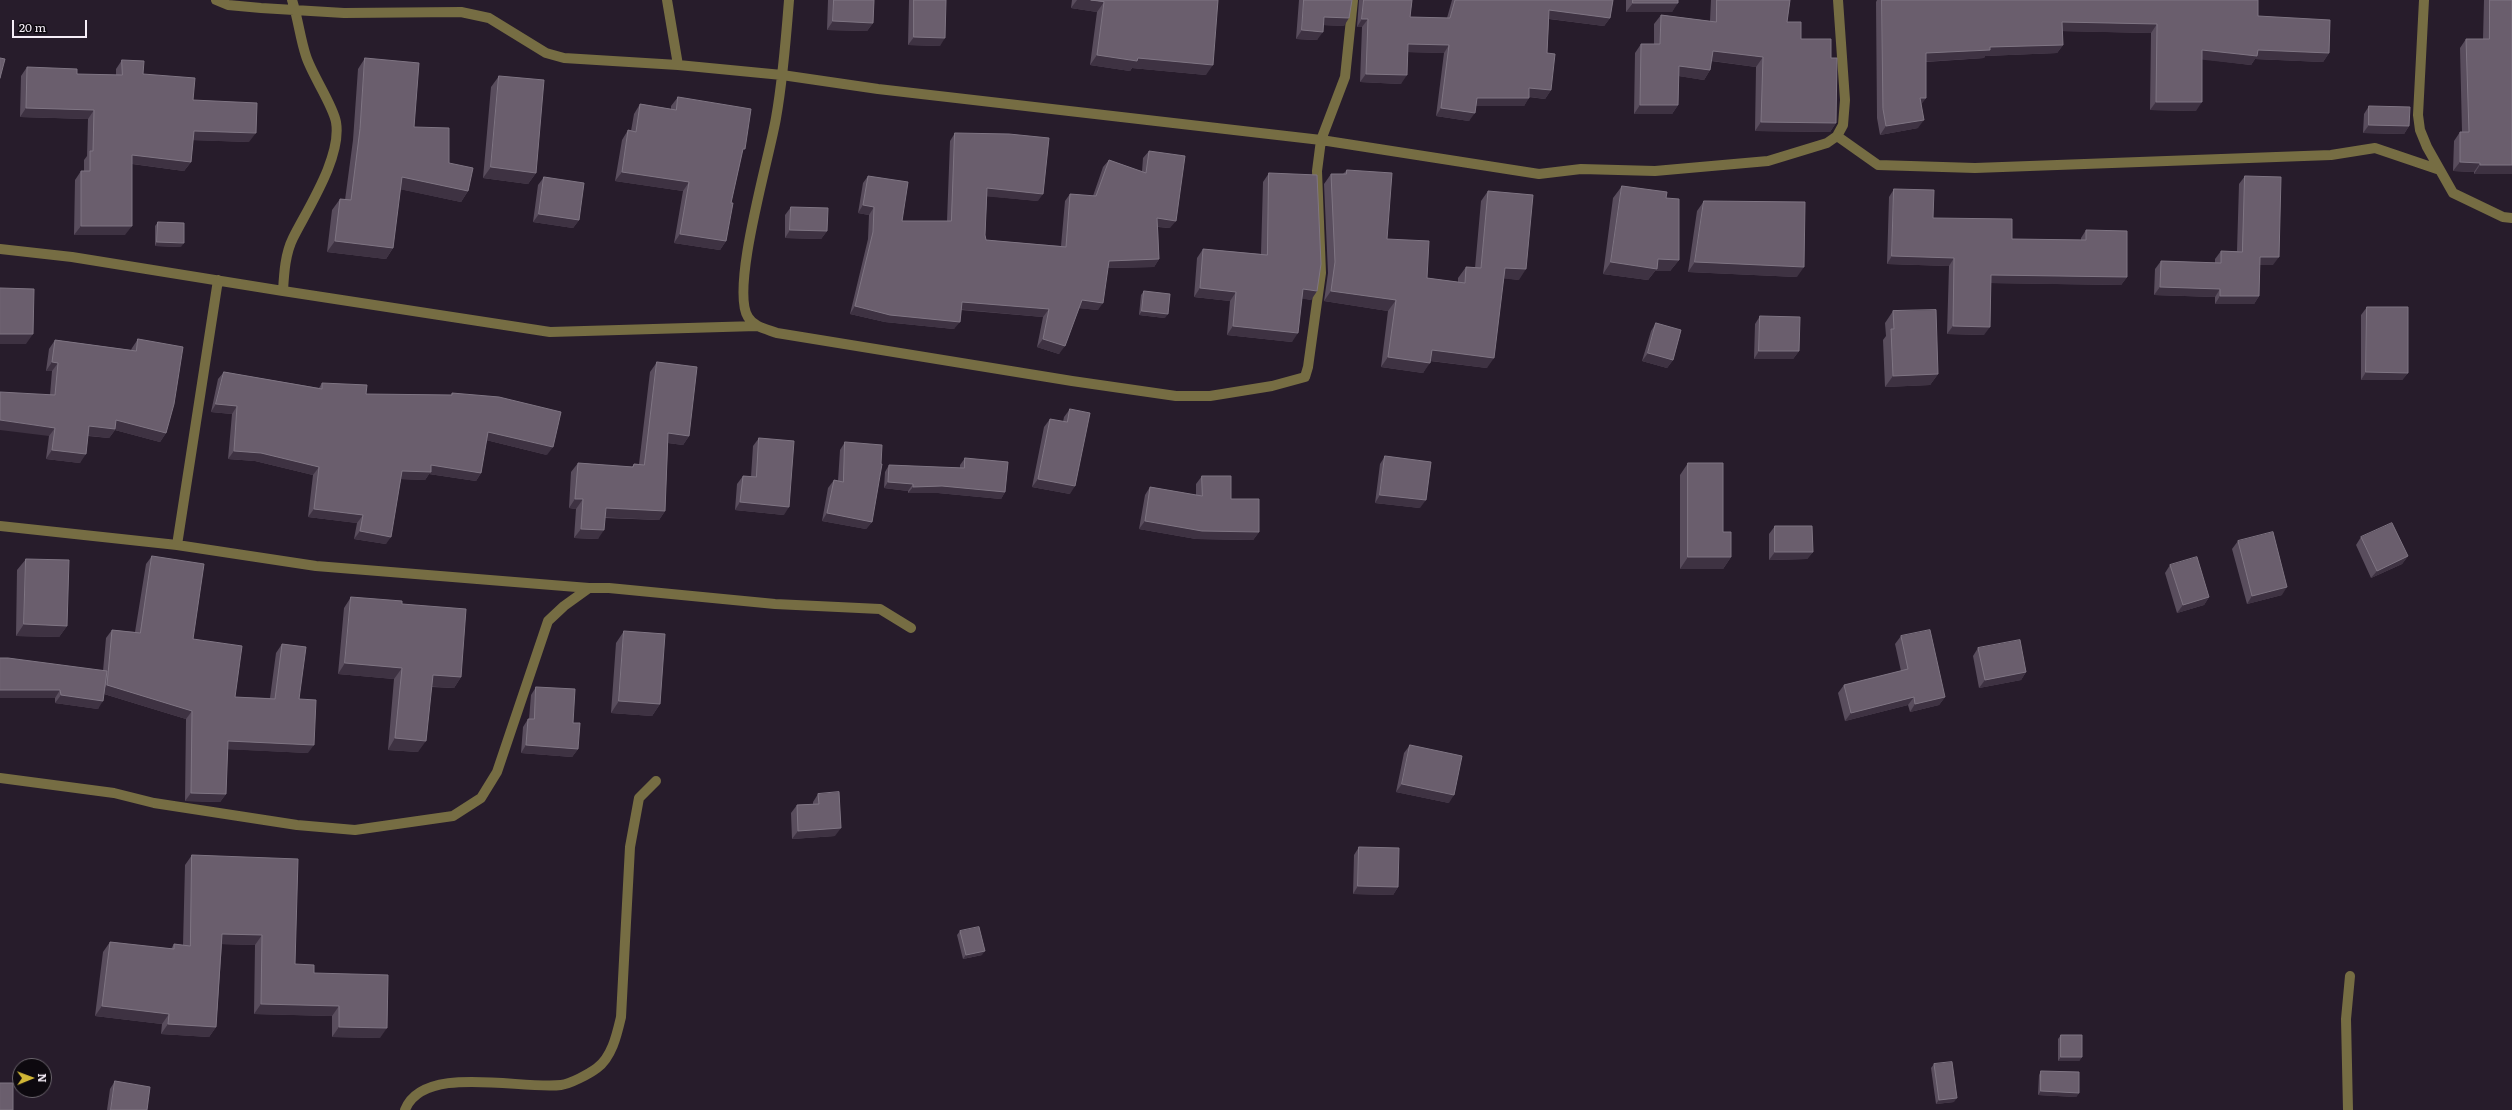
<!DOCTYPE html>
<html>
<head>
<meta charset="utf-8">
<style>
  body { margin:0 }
  #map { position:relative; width:2512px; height:1110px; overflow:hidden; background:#271c2b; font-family:Literata,serif }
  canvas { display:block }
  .north { position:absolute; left:12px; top:1058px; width:40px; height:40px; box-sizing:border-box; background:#0d090f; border:1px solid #6a646c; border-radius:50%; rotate:89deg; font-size:11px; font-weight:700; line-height:16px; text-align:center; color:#f5edf7 }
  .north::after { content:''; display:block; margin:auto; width:14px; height:18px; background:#d2b736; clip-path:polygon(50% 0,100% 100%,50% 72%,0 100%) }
  .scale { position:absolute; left:12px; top:20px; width:75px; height:18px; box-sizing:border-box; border:2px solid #f5edf7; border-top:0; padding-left:5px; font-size:12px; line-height:14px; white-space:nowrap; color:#f5edf7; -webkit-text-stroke:3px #0d090f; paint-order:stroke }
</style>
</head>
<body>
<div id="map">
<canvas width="2512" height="1110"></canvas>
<div class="north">N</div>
<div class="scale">20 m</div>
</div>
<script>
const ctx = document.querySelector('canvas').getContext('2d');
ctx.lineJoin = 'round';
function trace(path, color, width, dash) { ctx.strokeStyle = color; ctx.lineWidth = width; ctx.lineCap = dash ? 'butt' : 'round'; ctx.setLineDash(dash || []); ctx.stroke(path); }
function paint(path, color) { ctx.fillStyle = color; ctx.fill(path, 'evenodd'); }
const minor = new Path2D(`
  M216,0L228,5L261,8L344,13L461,12L489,18L546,53L564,58L678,65L782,75L878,89L1321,140L1539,174L1581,169L1655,171L1768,161L1827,143L1837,136L1843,125L1845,100L1838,0
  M667,0L678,65
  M789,0C786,39 783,79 776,118C770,155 730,289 748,317C754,327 766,329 777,333L1072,381L1176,396H1210L1272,386L1305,377L1308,367L1321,273L1317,171L1321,140L1345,77L1353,0
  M2424,0L2418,115L2420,130L2427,147L2453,193L2503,217L2512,218
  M1837,136L1878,165L1975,168L2331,155L2375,148L2440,170
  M0,249L72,257L283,291C284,274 285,254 293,238C308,208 342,157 336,122C333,105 312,75 306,56C300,38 298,18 292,0
  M283,291L550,332L757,326
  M0,526L177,545L316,566L589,588
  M177,545L218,280
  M0,778L114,793L154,803L297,825L355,830L453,816L481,798L497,772L548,621L564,606L589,588H609L775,604L880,609L911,628
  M405,1110C423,1063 521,1090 561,1085C570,1084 589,1074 597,1068C612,1057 617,1034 621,1017L630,847L639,798L656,781
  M2348,1110L2346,1019L2350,976`);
const wall = new Path2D(`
  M828,0H874L873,23L867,31L827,30Z
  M909,0H946L940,46L908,45Z
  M1072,0H1218L1206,75L1132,68L1130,71L1090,65L1097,12L1071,8Z
  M1299,0H1352L1344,26L1324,25L1317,40L1296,39Z
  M1359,0H1412L1410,17L1447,18L1452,0H1613L1610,18L1604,26L1549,19L1547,53L1551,90L1545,99L1529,97L1524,106H1476L1469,121L1436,116L1444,53L1408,52L1401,84L1360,82L1362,27H1357Z
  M1626,0H1678L1672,12H1626Z
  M1711,0H1790L1787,22L1801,39L1831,58L1836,123L1830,132L1755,131L1756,67L1711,61L1710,70L1704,80L1679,76L1678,105L1672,114H1634L1635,53L1641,44H1654V24L1661,15L1710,21Z
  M1877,0H2258V16L2329,53L2323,62L2255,59L2251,65L2202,59L2196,111L2150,110L2151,33L2062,31L2063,45L2057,53L1985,56L1984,58L1926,62V98L1921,104L1918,128L1880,135L1877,118L1876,2Z
  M2484,0H2512V174H2474V172L2453,171L2454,141L2460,132H2462L2460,48L2466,39H2483Z
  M365,58L414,127L449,163L468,191L461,202L400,189L393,248L386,259L327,252L332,210L340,199L345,200L353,140L358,69Z
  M122,60L143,74L193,100L249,142L193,140L191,162L184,171L132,164L125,235H74L75,180L81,171H84V160L87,156L88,119L20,117L21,76L27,67L77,74L116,75V69Z
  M499,76L536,173L528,184L483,178L491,87Z
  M678,97L742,153L731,203L726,241L720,250L674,243L683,191L615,181L622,140L628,130L631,131L634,114L640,104L671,109V106Z
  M2369,106L2409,126L2404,134L2363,133L2364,114Z
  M955,133L1038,201L987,196L985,235L986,240L1061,246L1065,201L1070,194L1093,196L1103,167L1109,160L1142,172L1143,158L1149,151L1170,228L1158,227L1159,259L1154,267L1108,268L1098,310L1079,308L1059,354L1037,347L1043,317L961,310L954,329L885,322L850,314L868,239L869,215L858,213L863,183L868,176L902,221H947L950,141Z
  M1347,170L1387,239L1427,278L1458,282V278L1466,267L1475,268L1481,201L1488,191L1519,280L1504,278L1487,368L1430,361L1423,373L1381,367L1388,311L1324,301L1328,273L1324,184L1331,174H1343Z
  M1269,173L1317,291L1311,300L1302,298L1292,342L1227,335L1230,301L1194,297L1197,258L1203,249L1261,254L1263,182Z
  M2245,176L2273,265H2259V296L2254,304H2215V297L2154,295L2155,269L2161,261L2215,263V259L2221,251H2237L2239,184Z
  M544,177L579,220L573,228L533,222L538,185Z
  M1622,186L1666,198L1679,260L1670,271H1655L1648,280L1603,274L1613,198Z
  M1894,189L1933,218L2012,239L2081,240V238L2086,230L2127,277L2121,285L1991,283L1984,335L1947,334L1949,266L1887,264L1889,197Z
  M1704,201L1797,277L1688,272L1697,211Z
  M791,207L827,231L821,239L785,238V215Z
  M158,222L181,247L155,246V226Z
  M1144,291L1165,318L1139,315L1141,295Z
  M2367,307L2408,373L2402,380H2361V315Z
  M1893,311L1938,374L1930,385L1885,387L1883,340L1886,336L1885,323Z
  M1760,316L1799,351L1793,359H1754L1755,324Z
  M1656,323L1673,360L1667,368L1642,361L1651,331Z
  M138,339L166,433L160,442L115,430L109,438L88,436L80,463L46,459L49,436L50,395L52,371H46L49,349L55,340L131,350L132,348Z
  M657,362L689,436L683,445L668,443L665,511L659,520L605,518L598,539L574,538L576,509L569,508L571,472L578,463L632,467L634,464H639L650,372Z
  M224,372L319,388L322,383L366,394L451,395L452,393L547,455L486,440L481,473L476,481L429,474L425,480L401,479L386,544L354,539L357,523L308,517L313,475L255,461L228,459L232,414L211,412L218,379Z
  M1070,409V494L1032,487L1044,427L1050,419L1063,422L1064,417Z
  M759,438L784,515L735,510L737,484L743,476L751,477L753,446Z
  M845,442L872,522L866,529L822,521L828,488L834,480L838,481L840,450Z
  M1385,456L1420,508L1375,503L1380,464Z
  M965,458L1005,492L1001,499L938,493H908V491L884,488L885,472L889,465L960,468V465Z
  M1688,463L1723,532L1731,557L1723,569H1680V475Z
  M1202,476L1231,499L1259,532L1253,540L1196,539L1139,529L1145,495L1150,487L1196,495V484Z
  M1775,526L1813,552L1807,559L1769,560V534Z
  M2361,537L2408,556L2402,564L2371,578L2356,545Z
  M2238,541L2282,595L2247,604L2232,549Z
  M152,556L193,639L235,697L270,698L276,653L282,644L299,699L308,753L227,749L226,794L220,802L185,801L186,719L104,694L98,709L55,703V698H0L103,671L106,638L112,630L135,632L146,564Z
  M26,559L67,626L59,637L16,636L17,570Z
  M2170,565L2209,597L2204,605L2177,613L2165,573Z
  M351,597L461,677L454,688L432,687L418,752L388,750L394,679L338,674L344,608Z
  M624,631L660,704L652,716L611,713L616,643Z
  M1901,636L1945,697L1939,705L1910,712L1908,705L1845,721L1838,693L1844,685L1901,671L1895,644Z
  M1978,648L2026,672L2021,680L1979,688L1973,656Z
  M536,687L573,723L578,749L572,757L521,753L523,727L528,719H529L531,695Z
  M1410,745L1449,803L1396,792L1404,753Z
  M818,794L835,836L792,839L791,813L797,805L813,804V802Z
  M1359,847L1398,887L1393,895L1353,894L1354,855Z
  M192,855L295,964L314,973L380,1038L332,1037V1016L254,1014L255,945L222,944L216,1027L209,1037L161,1034L162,1024L95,1016L103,952L110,942L171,949L174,944L183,945L185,865Z
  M960,931L982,955L963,959L957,935Z
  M2061,1035L2082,1057L2079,1061H2058V1039Z
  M1934,1064L1954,1102L1936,1104L1931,1068Z
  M2041,1071L2079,1093L2076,1097L2038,1095L2039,1075Z
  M115,1081L147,1110H107L110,1089Z`);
const shadedWall = new Path2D(`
  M1077,0H1091L1104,2L1097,12L1071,8Z
  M1633,3H1678L1672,12H1626Z
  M1549,10L1610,18L1604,26L1543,18Z
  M1324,17L1349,18L1344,26L1318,25Z
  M1362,19H1368L1362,27H1357Z
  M833,21L873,23L867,31L827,30Z
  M2062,22L2157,24L2151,33L2056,31Z
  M1302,30L1323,32L1317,40L1296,39Z
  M914,37L945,38L940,46L908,45Z
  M1408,44L1449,45L1444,53L1402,52Z
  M2063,45L2057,53L1985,56L1984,58L1920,62L1926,53L1990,47Z
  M2202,50H2258L2329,53L2323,62L2255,59L2251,65L2196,59Z
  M1713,51L1763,57L1756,67L1706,60Z
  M1097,55L1138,58L1213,65L1206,75L1132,68L1130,71L1090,65Z
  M1679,66L1710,70L1704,80L1672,75Z
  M1366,74L1407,75L1401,84L1360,82Z
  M1529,88L1551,90L1545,99L1524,96Z
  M1477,98H1529L1524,106H1471Z
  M1920,98H1926L1920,106Z
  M2156,102H2202L2196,111L2150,110Z
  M1640,105H1678L1672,114H1634Z
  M26,108L94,110L88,119L20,117Z
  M1441,108L1475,113L1469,121L1436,116Z
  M1924,120L1918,128L1880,135L1886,126Z
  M1761,122L1836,123L1830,132L1755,131Z
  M2369,125L2409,126L2404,134L2363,133Z
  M194,131L256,133L249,142L188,140Z
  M132,155L191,162L184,171L126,163Z
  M2460,162L2480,163L2474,172L2453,171Z
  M2480,165H2512V174H2474Z
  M491,167L536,173L528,184L483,178Z
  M622,172L689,182L683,191L615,181Z
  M402,177L468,191L461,202L394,188Z
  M987,188L1043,194L1038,201L982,196Z
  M863,205L874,207L869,215L858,213Z
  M539,214L579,220L573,228L533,222Z
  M1157,218L1176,221L1170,228L1152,226Z
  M81,226H132L125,235H74Z
  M790,230L827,231L821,239L785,238Z
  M680,234L726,241L720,250L674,243Z
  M335,241L393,248L386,259L327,252Z
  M157,242L184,243L181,247L155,246Z
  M1892,256L1954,258L1949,266L1887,264Z
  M2260,257H2279L2273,265H2254Z
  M1159,259L1154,267L1104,268L1109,261Z
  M1658,259L1679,260L1670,271H1655L1648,280L1603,274L1611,262Z
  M1695,262L1804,267L1797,277L1688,272Z
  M1505,268L1526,269L1519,280L1498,278Z
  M1991,275L2127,277L2121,285L1985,283Z
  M2160,287L2220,289L2215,297L2154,295Z
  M1200,288L1236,292L1230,301L1194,297Z
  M1303,289L1317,291L1311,300L1297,298Z
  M1331,291L1396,300L1388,311L1324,301Z
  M2220,296H2259L2254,304H2215Z
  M1082,300L1103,303L1098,310L1077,308Z
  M962,302L1049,309L1043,317L956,309Z
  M855,306L960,322L954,329L885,322L850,314Z
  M1142,311L1168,314L1165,318L1139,315Z
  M1233,326L1298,333L1292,342L1227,335Z
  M1953,326L1990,327L1984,335L1947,334Z
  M0,334H33L26,344H0Z
  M1043,339L1065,346L1059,354L1037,347Z
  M1432,350L1494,358L1487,368L1424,360Z
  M1759,351H1799L1793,359H1754Z
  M1648,353L1673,360L1667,368L1642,361Z
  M1388,357L1430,363L1423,373L1381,367Z
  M52,362L58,363L52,371H46Z
  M2366,372L2408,373L2402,380H2361Z
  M1938,374L1930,385L1885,387L1893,376Z
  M216,404L237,406L232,414L211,412Z
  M0,420L55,428L49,436L0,430Z
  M116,420L166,433L160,442L115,430L109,438L83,435L89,426Z
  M488,432L553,447L547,455L482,439Z
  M668,433L689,436L683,445L661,442Z
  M52,450L86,454L80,463L46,459Z
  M234,451L261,453L319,467L313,475L255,461L228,459Z
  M431,465L481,473L476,481L429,474L425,480L396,479L402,471Z
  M1038,479L1075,486L1070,494L1032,487Z
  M888,482L913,484L908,491L884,488Z
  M942,486L1005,492L1001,499L938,493H908L913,487Z
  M1380,495L1426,500L1420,508L1375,503Z
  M575,499H583L576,509L569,508Z
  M740,502L789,507L784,515L735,510Z
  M606,508L665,511L659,520L599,517Z
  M314,509L363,515L357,523L308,517Z
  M827,513L872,522L866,529L822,521Z
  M1145,521L1259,532L1253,540L1196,539L1139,529Z
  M581,529L604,530L598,539L574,538Z
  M360,531L391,537L386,544L354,539Z
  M1775,552H1813L1807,559L1769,560Z
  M2408,556L2402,564L2371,578L2377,571Z
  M1688,557H1731L1723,569H1680Z
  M2287,587L2282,595L2247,604L2252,596Z
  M2209,597L2204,605L2177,613L2183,605Z
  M24,624L67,626L59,637L16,636Z
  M345,663L402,668L394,679L338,674Z
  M2026,672L2021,680L1979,688L1985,680Z
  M433,675L461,677L454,688L425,686Z
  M107,685L192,711L186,719L101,693Z
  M0,690H60L55,698H0Z
  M61,695L103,701L98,709L55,703Z
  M1914,697L1908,705L1845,721L1851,713Z
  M1945,697L1939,705L1910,712L1915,704Z
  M619,701L660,704L652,716L611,713Z
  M395,738L426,741L418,752L388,750Z
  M228,741L314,745L308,753L222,749Z
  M526,745L578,749L572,757L521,753Z
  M1402,784L1454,795L1449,803L1396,792Z
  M191,793L226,794L220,802L185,801Z
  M841,828L835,836L792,839L798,831Z
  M1358,886L1398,887L1393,895L1353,894Z
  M222,934L262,935L255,945L215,944Z
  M985,951L982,955L963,959L966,955Z
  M261,1004L339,1006L332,1016L254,1014Z
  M102,1006L169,1014L162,1024L95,1016Z
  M168,1024L216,1027L209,1037L161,1034Z
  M339,1027L387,1028L380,1038L332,1037Z
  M2061,1057H2082L2079,1061H2058Z
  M2041,1091L2079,1093L2076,1097L2038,1095Z
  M1957,1098L1954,1102L1936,1104L1939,1100Z`);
const building = new Path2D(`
  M834,0H874L873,23L833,21Z
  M914,0H946L945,38L914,37Z
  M1091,0H1218L1213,65L1138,58L1137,61L1097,55L1104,2Z
  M1304,0H1352L1349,18L1324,17L1323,32L1302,30Z
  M1364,0H1412L1410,17L1450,18L1455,0H1613L1610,18L1549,10L1547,53L1555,54L1551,90L1529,88V98H1477L1475,113L1441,108L1449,45L1408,44L1407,75L1366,74L1368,19H1362Z
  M1633,0H1678V3H1633Z
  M1717,0H1790L1787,22H1801V39H1831V58H1837L1836,123L1761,122L1763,57L1713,51L1710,70L1679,66L1678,105H1640L1641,44H1660L1661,15L1716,22Z
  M1882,0H2258V16L2330,20L2329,53L2258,50L2257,56L2202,50V102H2156L2157,24L2062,22L2063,45L1990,47V50L1926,53V98H1920L1924,120L1886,126L1883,109Z
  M2490,0H2512V165H2480V163L2460,162V132H2469L2466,39H2489Z
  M0,58L5,59L0,78Z
  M365,58L419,63L414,127L449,128V163L473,168L468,191L402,177L393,248L335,241L340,199L351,200L360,129Z
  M122,60L144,61L143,74L195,78L193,100L257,103L256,133L194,131L191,162L132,155V226H81V171H90V151H93L94,110L26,108L27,67L77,69V74L122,75Z
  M499,76L544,80L536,173L491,167Z
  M678,97L751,109L745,149H743L731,203H733L726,241L680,234L689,182L622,172L628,130L636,132L640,104L676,110Z
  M2369,106L2410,107L2409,126L2369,125Z
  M955,133L1009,134L1049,138L1043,194L987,188L985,235L986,240L1066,247L1070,194L1096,196L1109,160L1146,173L1149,151L1185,156L1176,221L1157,218L1159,259L1109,261L1103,303L1082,300L1065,346L1043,339L1049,309L962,302L960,322L890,315L855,306L873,232L874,207L863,205L868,176L908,182L902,221H951Z
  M1347,170L1392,173L1387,239L1429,241L1427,278L1465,283L1466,267L1481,268L1488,191L1533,195L1526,269L1505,268L1494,358L1432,350L1430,363L1388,357L1396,300L1331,291L1335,262L1331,174H1346Z
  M1269,173L1317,175L1321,264L1317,291L1303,289L1298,333L1233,326L1236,292L1200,288L1203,249L1267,255Z
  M2245,176L2281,177L2279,257H2260L2259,296H2220V289L2160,287L2161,261L2221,263V251L2242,252Z
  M544,177L584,183L579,220L539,214Z
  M1622,186L1667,192L1666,198L1679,199V260L1658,259L1657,269L1611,262Z
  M1894,189L1934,190L1933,218L2012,219V239L2086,240V230L2127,231V277L1991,275L1990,327L1953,326L1954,258L1892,256Z
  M1704,201L1805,202L1804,267L1695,262Z
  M791,207L828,208L827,231L790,230Z
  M158,222L184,223V243L157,242Z
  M0,288L34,289L33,334H0Z
  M1144,291L1170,294L1168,314L1142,311Z
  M2367,307H2408V373L2366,372Z
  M1936,310L1938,374L1893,376L1891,329H1894L1893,311Z
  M1760,316L1800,317L1799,351H1759Z
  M1656,323L1681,330L1673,360L1648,353Z
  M138,339L183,347L174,404L166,433L116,420L115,429L89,426L86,454L52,450L55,428L0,420V392L55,395L58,363L52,362L55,340L136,351Z
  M657,362L697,367L689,436L668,433L665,511L606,508L604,530L581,529L583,499H575L578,463L633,467L634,464L644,465Z
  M224,372L322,389V383L367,385L366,394L452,395V393L499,397L561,412L553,447L488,432L481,473L431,465V472L402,471L391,537L360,531L363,515L314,509L319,467L261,453L234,451L237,406L216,404Z
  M1070,409L1090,413L1075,486L1038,479L1050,419L1067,422Z
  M759,438L794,441L789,507L740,502L743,476L756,477Z
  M845,442L882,445L881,464H882L872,522L827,513L834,480L843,482Z
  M1385,456L1431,462L1426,500L1380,495Z
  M965,458L1008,462L1005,492L942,486L913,487V484L888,482L889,465L964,468Z
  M1688,463H1723V532H1731V557H1688Z
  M1202,476H1231V499H1259V532L1202,531L1145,521L1150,487L1202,496Z
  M2392,523L2408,556L2377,571L2361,537Z
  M1775,526H1812L1813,552H1775Z
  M2273,532L2287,587L2252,596L2238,541Z
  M152,556L204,564L193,639L242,646L235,697L275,699L282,644L306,647L299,699L316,700L314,745L228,741L226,794L191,793L192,711L107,685L112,630L140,633Z
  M2197,557L2209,597L2183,605L2170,565Z
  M26,559L69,560L67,626L24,624Z
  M351,597L402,601V604L466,609L461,677L433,675L426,741L395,738L402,668L345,663Z
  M1930,630L1945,697L1915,704L1914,697L1851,713L1844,685L1908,669L1901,636Z
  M624,631L665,634L660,704L619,701Z
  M2020,640L2026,672L1985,680L1978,648Z
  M0,658H8L107,671L103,701L61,695L60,690H0Z
  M536,687L575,689L573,723H580L578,749L526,745L528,719H534Z
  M1410,745L1462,756L1454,795L1402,784Z
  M839,792L841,828L798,831L797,805L819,804L818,794Z
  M1359,847L1399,848L1398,887L1358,886Z
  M192,855L298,859L295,964L314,965V973L388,975L387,1028L339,1027V1006L261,1004L262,935L222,934L216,1027L168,1024L169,1014L102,1006L110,942L174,949V944L190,946Z
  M979,927L985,951L966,955L960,931Z
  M2061,1035H2082V1057H2061Z
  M1952,1062L1957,1098L1939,1100L1934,1064Z
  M2041,1071L2079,1072V1093L2041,1091Z
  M115,1081L150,1087L147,1110H111Z
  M0,1083H13V1110H0Z`);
trace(minor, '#766d43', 10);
paint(wall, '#594d5d');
paint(shadedWall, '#3e3242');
paint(building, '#6a5e6d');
trace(building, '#7f7583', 1);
</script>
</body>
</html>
